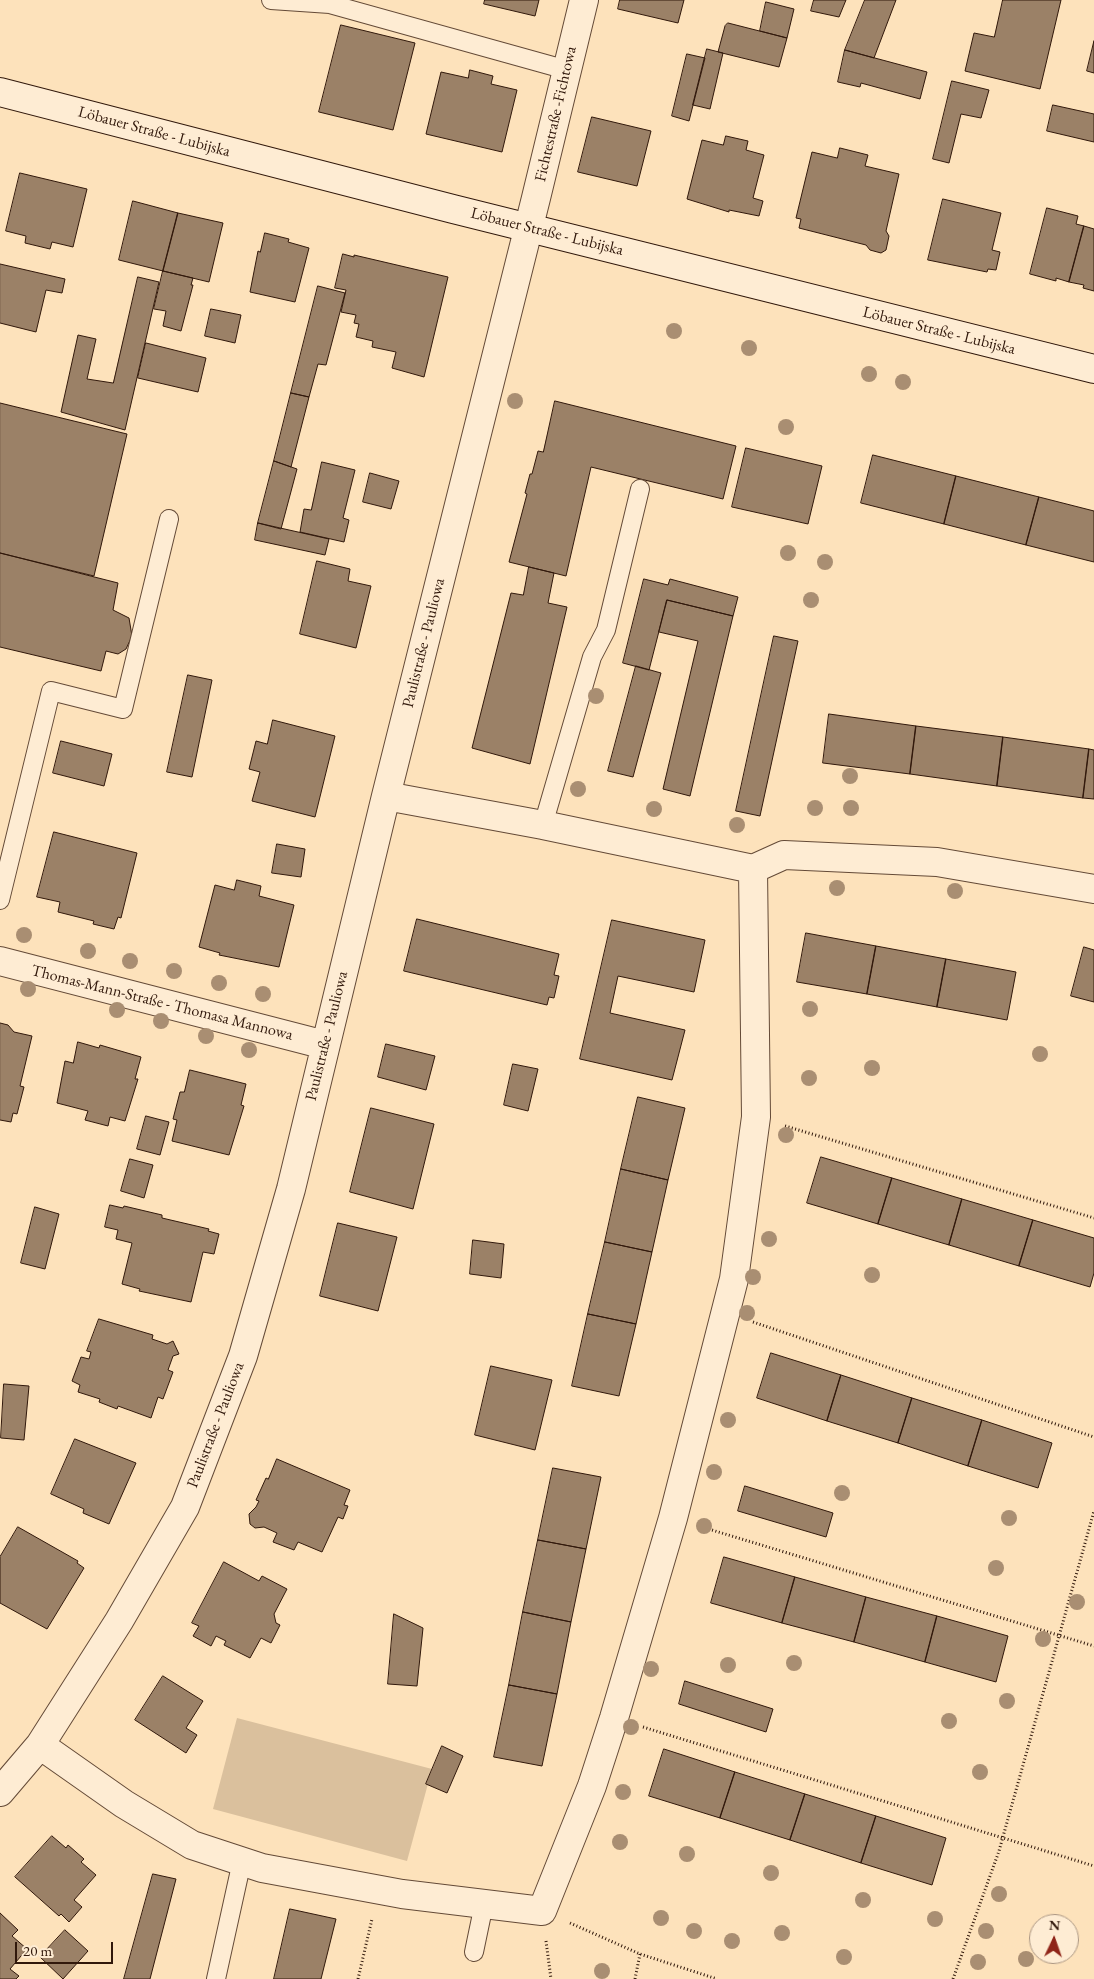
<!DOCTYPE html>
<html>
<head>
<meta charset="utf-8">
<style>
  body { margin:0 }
  #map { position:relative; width:1094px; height:1979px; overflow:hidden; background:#fde2bb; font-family:"EB Garamond",serif }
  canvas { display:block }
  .north { position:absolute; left:1029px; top:1914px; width:50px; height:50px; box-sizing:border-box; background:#feecd3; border:1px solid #ac9783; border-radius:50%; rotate:3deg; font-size:14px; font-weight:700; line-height:20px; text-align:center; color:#31180b }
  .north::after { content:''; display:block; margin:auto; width:18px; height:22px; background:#8f2418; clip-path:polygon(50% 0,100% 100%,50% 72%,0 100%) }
  .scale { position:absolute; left:15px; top:1942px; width:98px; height:22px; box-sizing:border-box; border:2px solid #31180b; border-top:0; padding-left:6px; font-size:15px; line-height:18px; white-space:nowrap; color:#31180b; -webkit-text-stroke:4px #feecd3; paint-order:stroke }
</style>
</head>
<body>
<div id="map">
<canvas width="1094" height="1979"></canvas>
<div class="north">N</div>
<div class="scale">20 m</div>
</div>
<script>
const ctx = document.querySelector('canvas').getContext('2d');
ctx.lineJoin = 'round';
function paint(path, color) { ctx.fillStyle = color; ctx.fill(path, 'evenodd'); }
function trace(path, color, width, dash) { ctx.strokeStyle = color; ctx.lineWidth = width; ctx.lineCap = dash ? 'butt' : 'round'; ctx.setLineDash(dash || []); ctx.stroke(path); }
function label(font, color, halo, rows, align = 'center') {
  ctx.font = font + ' "EB Garamond",serif'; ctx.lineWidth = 4; ctx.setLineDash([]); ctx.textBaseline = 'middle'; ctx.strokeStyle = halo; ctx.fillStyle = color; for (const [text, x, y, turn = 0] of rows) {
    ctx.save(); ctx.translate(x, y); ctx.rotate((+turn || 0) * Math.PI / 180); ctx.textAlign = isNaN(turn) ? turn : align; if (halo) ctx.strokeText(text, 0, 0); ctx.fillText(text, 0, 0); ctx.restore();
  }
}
const green = new Path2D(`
  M237,1718L432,1769L407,1861L213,1809Z`);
const building = new Path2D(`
  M485,0H539L535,16L484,4Z
  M620,0H684L678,23L618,9Z
  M814,0H846L839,17L811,11Z
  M865,0H896L874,58L845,50Z
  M1003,0H1061L1040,89L965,71L974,33L994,37Z
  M766,2L794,9L787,38L760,31Z
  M728,23L787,38L779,67L718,52L725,26Z
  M341,25L415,43L393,130L319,112Z
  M1094,41V73L1087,71Z
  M707,49L723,53L710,109L693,105Z
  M845,50L927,72L920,99L861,83L860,87L838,82Z
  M687,54L705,58L689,121L672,116Z
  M470,70L493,76L491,84L517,90L502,152L426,134L441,72L468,78Z
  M952,81L989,90L981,118L961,114L949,163L933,159Z
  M1053,105L1094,114V142L1047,131Z
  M592,117L651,131L637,186L578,172Z
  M726,136L748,141L746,150L764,155L753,198L763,201L759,216L729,210V212L687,199L702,140L723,145Z
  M840,148L868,155L865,166L899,174L886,231L889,236L886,250L881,253L870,250L866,245L799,228L801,219L796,218L812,152L837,158Z
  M20,173L87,189L73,247L52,242L50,249L25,243L26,236L6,231Z
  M943,199L1001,213L992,250L1000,252L996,270L988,269L987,272L928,260Z
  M133,201L178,213L163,271L119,260Z
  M1047,208L1078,216L1076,224L1084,226L1069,282L1056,278V281L1030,274Z
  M178,213L223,223L209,282L163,271Z
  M1084,226L1094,229V291L1083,288L1084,285L1069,282Z
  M265,233L289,239L288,242L309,248L295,302L250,292L258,251L260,252Z
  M343,254L354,257V255L448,277L424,377L392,368L396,352L372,347L373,341L356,337L359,324L354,323L356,315L341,312L346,290L335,288Z
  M0,264L65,279L62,293L46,290L36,332L0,323Z
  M163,271L193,278L191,285H193L181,331L163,326L166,311L154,309Z
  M138,277L159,282L125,430L61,412L78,335L96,339L87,379L113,383Z
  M318,286L345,293L326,365L318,364L309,397L291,393Z
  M211,309L241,315L235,343L205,336Z
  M146,343L206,358L198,392L138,378Z
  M291,393L309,397L291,467L274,461Z
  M555,401L736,446L723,499L591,467L566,576L509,562L527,494L525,493L530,474H532L538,451L543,452Z
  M0,403L127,434L94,576L0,553Z
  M746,448L822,466L808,524L732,507Z
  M873,455L956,476L944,524L861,503Z
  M274,461L297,469L281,529L258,523Z
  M322,462L355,470L343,518L349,520L344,542L300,532L304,509L311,510Z
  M370,473L399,481L391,509L363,502Z
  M956,476L1039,497L1026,545L944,524Z
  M1039,497L1094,511V562L1026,545Z
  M258,523L329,539L325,555L255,540Z
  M0,553L118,583L113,610L129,618L132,636L126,649L118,654L106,651L101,671L0,647Z
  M317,561L350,569L348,581L371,586L356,648L300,634Z
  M529,567L554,573L548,603L567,607L530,764L472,748L511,593L523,595Z
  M644,579L668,585L670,579L738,597L733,616L667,600L649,670L623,663Z
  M667,600L733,616L690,796L663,789L698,641L659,632Z
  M774,636L798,641L760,816L736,811Z
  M636,666L661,673L633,777L608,771Z
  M188,675L212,680L192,777L167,772Z
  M829,714L916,726L910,774L823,763Z
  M273,720L335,736L315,817L252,801L260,772L249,769L256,741L267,744Z
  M916,726L1003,737L997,786L910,774Z
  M1003,737L1089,749L1083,798L997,786Z
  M61,741L112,754L104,786L53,773Z
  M1089,749L1094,750V799L1083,798Z
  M54,832L137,853L121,918L118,917L114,929L93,924L94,921L58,912L60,902L37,897Z
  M277,844L305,849L301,877L272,873Z
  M237,880L261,886L259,896L294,905L279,967L219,955L220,953L199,947L215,885L234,890Z
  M417,919L559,954L554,975L559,976L554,998L549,997L547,1005L404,971Z
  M612,920L705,940L694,992L618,976L610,1013L685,1030L672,1080L580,1059Z
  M806,933L876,946L867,994L797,982Z
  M876,946L946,959L937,1007L867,994Z
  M1084,947L1094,950V1002L1071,996Z
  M946,959L1016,972L1007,1020L937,1007Z
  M0,1023L8,1025L14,1032L32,1036L20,1086L24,1087L17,1114L13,1113L11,1122L0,1120Z
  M78,1042L99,1048L100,1045L141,1057L135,1079H138L125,1121L110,1117L108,1126L85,1120L88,1111L57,1103L65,1061L73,1063Z
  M386,1044L435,1056L426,1090L378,1077Z
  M513,1064L538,1069L528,1111L504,1105Z
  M190,1070L246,1084L241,1105L244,1106L229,1155L172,1141L177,1120L173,1119L180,1092H184Z
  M638,1097L685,1108L668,1180L621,1169Z
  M371,1108L434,1124L413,1209L350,1192Z
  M146,1116L169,1122L160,1155L137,1149Z
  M821,1157L892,1178L878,1224L807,1203Z
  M130,1159L153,1165L144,1198L121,1191Z
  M621,1169L668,1180L652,1252L605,1242Z
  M892,1178L962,1199L949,1245L878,1224Z
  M962,1199L1033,1220L1019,1266L949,1245Z
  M110,1205L123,1208L124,1206L162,1215V1218L209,1229L208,1231L219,1234L214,1254L203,1252L191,1302L139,1291L140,1289L122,1284L132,1243L116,1239L118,1230L105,1227Z
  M35,1207L59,1214L45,1269L21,1263Z
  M1033,1220L1094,1238V1273L1090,1287L1019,1266Z
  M338,1223L397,1237L378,1311L320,1296Z
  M473,1240L504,1244L501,1278L470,1274Z
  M605,1242L652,1252L636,1324L588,1314Z
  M588,1314L636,1324L619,1396L572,1386Z
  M99,1319L153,1335L152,1339L167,1344L173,1341L179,1354L173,1356L168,1370L173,1372L163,1399L158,1397L151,1418L118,1406L117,1409L99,1402L100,1399L78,1392L80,1385L72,1381L81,1357L89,1359L91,1352L87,1351Z
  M771,1353L841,1375L827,1421L757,1398Z
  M491,1366L552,1380L535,1450L475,1435Z
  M841,1375L912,1398L898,1443L827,1421Z
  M4,1384L29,1386L24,1440L1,1438Z
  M912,1398L982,1420L968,1466L898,1443Z
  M982,1420L1052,1443L1038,1488L968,1466Z
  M75,1439L136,1463L109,1524L83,1513L84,1509L51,1494Z
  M277,1459L350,1490L344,1505L348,1506L343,1519L338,1517L322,1552L298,1542L294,1550L273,1542L277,1533L264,1527L255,1528L250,1524L249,1514L256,1507L259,1501L256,1500L266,1478L268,1479Z
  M553,1468L601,1477L586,1549L538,1540Z
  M745,1486L833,1513L826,1537L738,1511Z
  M18,1527L78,1561L77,1563L84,1568L47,1629L0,1603V1557Z
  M538,1540L586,1549L571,1622L523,1612Z
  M724,1557L795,1577L782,1623L711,1603Z
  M224,1562L259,1581L262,1576L287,1589L274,1614L276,1623L280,1625L271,1643L261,1638L250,1658L224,1645L226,1641L216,1636L211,1646L193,1636L199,1626L192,1623Z
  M795,1577L866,1597L854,1642L782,1623Z
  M866,1597L937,1616L925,1662L854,1642Z
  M523,1612L571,1622L557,1694L509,1685Z
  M394,1614L423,1628L417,1686L388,1684Z
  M937,1616L1008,1636L996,1682L925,1662Z
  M163,1676L203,1701L186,1728L197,1735L186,1753L135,1720Z
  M685,1681L773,1709L766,1732L679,1704Z
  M509,1685L557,1694L542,1766L494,1757Z
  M442,1746L463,1756L447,1793L426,1784Z
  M664,1749L735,1772L720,1818L649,1796Z
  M735,1772L805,1794L790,1840L720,1818Z
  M805,1794L876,1816L861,1863L790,1840Z
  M876,1816L946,1838L932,1885L861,1863Z
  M52,1836L66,1848L68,1845L84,1859L81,1862L96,1875L74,1900L82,1907L69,1922L61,1914L59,1916L15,1877Z
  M153,1874L176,1879L150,1979H124Z
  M290,1909L336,1919L321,1979H274Z
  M0,1913L18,1930L12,1936L27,1949L10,1969L19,1976L16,1979H0Z
  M65,1930L88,1951L63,1979L40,1957Z`);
const path = new Path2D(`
  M785,1126L1094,1218
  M753,1322L1094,1437
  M702,1527L1094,1646
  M643,1727L1094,1866
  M570,1923L640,1954L717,1979
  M546,1941L551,1979
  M358,1979L372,1919
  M635,1979L640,1954
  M953,1979L999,1851L1094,1511`);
const lane = new Path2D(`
  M271,0L330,4L567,70
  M543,825L592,657L606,630L640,489
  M0,900L51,691L123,709L169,519
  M474,1952L484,1904
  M216,1979L242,1861`);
const street = new Path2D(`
  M386,796L543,825L753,869L784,855L937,862L1094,889
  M0,961L325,1045
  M40,1745L124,1804L192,1845L262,1868L402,1894L542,1911L592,1786L614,1718L673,1518L734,1279L756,1117L753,869
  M0,1792L40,1745L119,1621L185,1507L243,1356L291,1189L386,796L536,198L584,0`);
const secondary = new Path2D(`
  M0,92L453,209L1094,369`);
const trees = [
  [674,331],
  [749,348],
  [869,374],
  [903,382],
  [515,401],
  [786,427],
  [788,553],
  [825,562],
  [811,600],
  [596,696],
  [850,776],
  [578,789],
  [815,808],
  [851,808],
  [654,809],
  [737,825],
  [837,888],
  [955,891],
  [24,935],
  [88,951],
  [130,961],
  [174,971],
  [219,983],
  [28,989],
  [263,994],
  [810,1009],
  [117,1010],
  [161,1021],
  [206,1036],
  [249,1050],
  [1040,1054],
  [872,1068],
  [809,1078],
  [786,1135],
  [769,1239],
  [872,1275],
  [753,1277],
  [747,1313],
  [728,1420],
  [714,1472],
  [842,1493],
  [1009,1518],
  [704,1526],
  [996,1568],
  [1077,1602],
  [1043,1639],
  [794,1663],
  [728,1665],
  [651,1669],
  [1007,1701],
  [949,1721],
  [631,1727],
  [980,1772],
  [623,1792],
  [620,1842],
  [687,1854],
  [771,1873],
  [999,1894],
  [863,1900],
  [661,1918],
  [935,1919],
  [694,1931],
  [986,1931],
  [782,1933],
  [732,1941],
  [844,1957],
  [1026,1959],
  [978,1962],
  [602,1971]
];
const streetNames = [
  ["Fichtestraße -Fichtowa",556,114,-77],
  ["Löbauer Straße - Lubijska",154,132,15],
  ["Löbauer Straße - Lubijska",547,232,14],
  ["Löbauer Straße - Lubijska",939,331,14],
  ["Paulistraße - Pauliowa",424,643,-76],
  ["Thomas-Mann-Straße - Thomasa Mannowa",162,1003,14],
  ["Paulistraße - Pauliowa",327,1036,-76],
  ["Paulistraße - Pauliowa",216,1425,-69]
];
paint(green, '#dac09d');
paint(building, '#9b8167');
trace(building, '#31180b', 1);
trace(lane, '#644a37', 20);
trace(street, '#644a37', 30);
trace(secondary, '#31180b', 30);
trace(path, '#31180b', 3, [1, 2.5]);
trace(lane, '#feecd3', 18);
trace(street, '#feecd3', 28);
trace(secondary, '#feecd3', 28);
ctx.fillStyle = '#a98e72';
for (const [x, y] of trees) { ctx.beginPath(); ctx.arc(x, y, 8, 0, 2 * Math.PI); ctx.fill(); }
label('16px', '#31180b', '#feecd3', streetNames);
</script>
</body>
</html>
